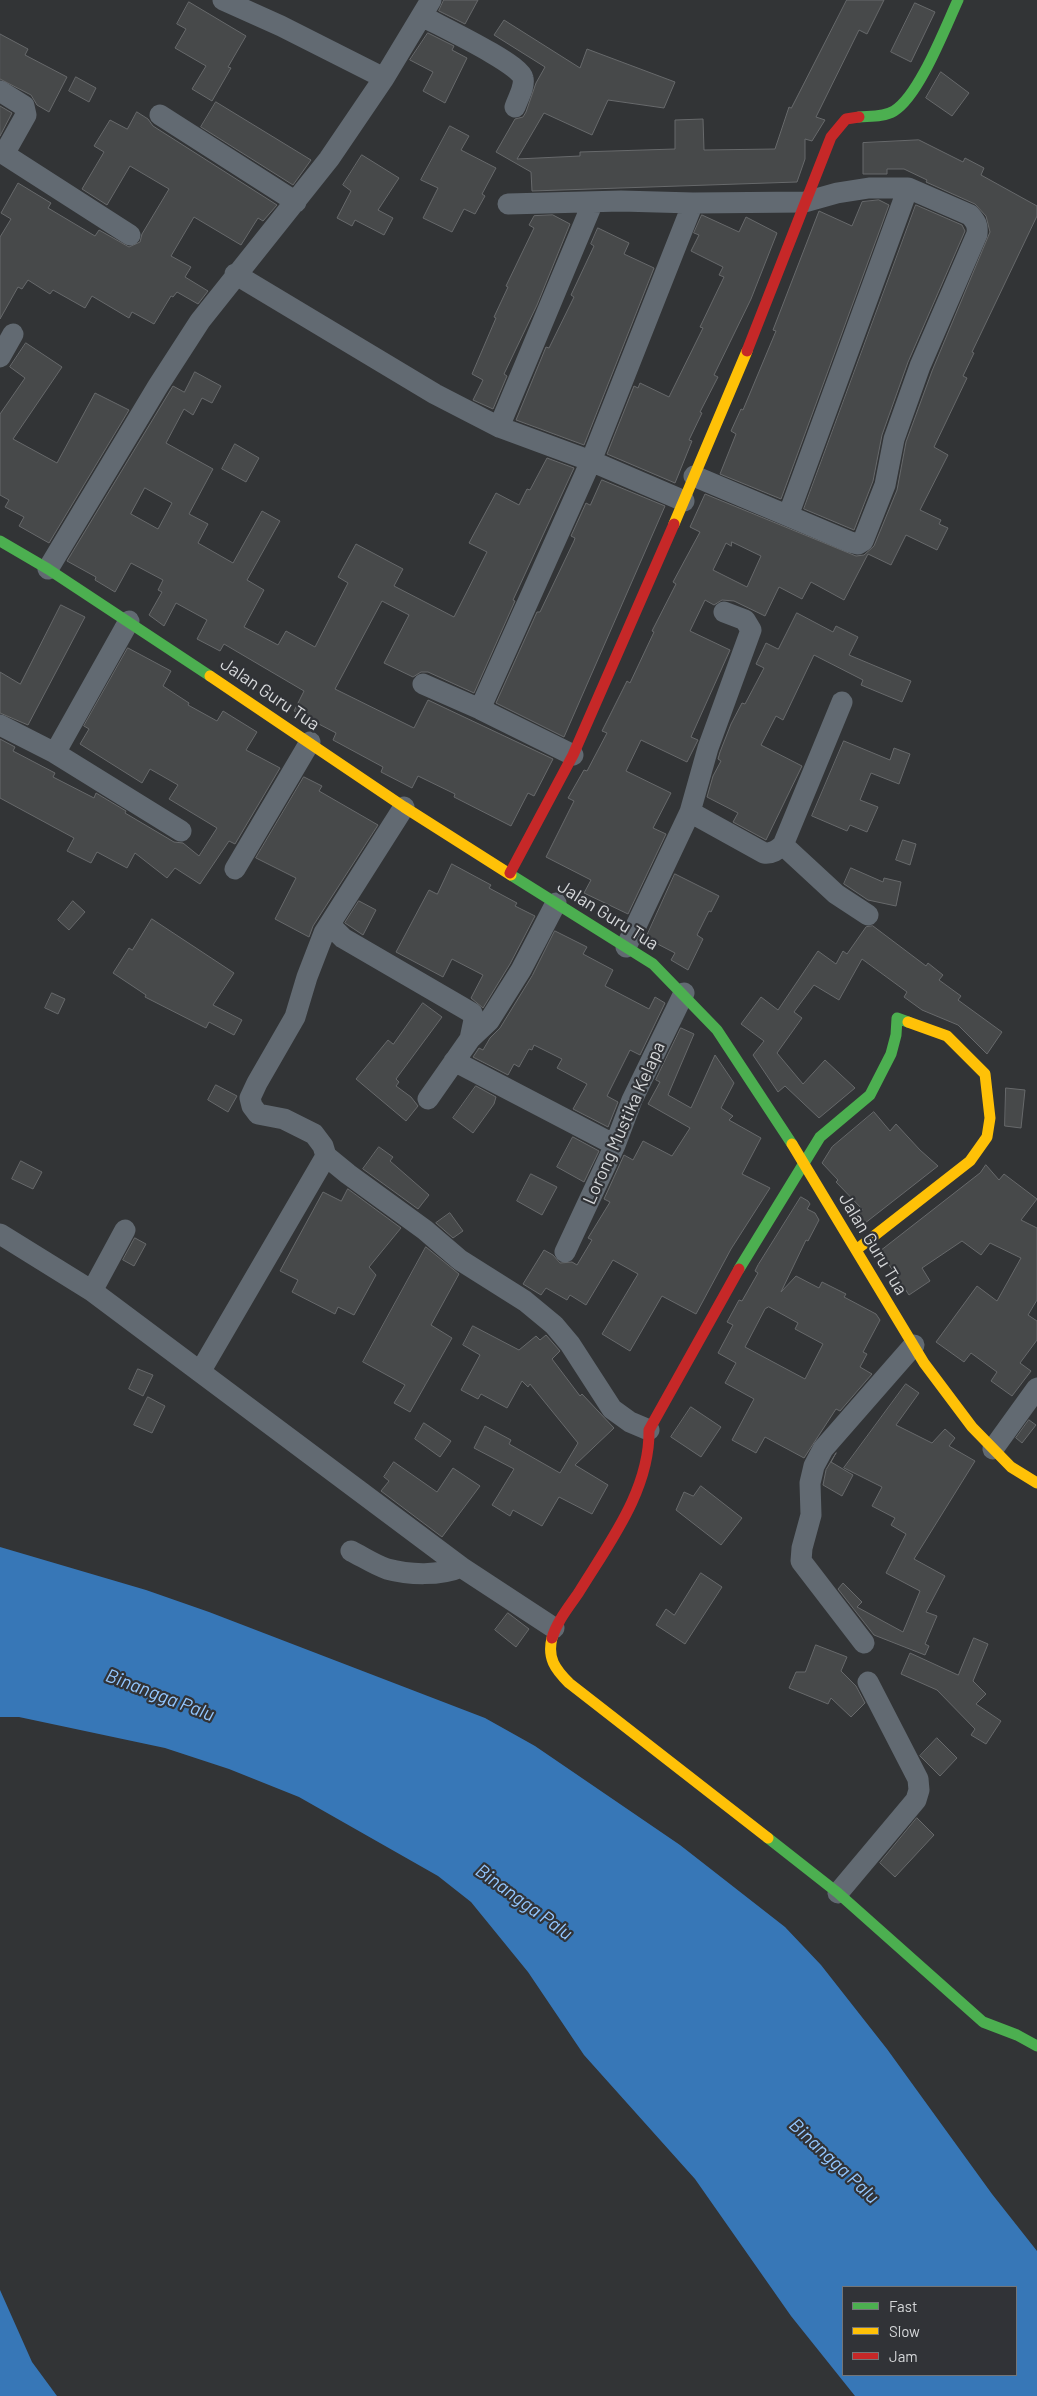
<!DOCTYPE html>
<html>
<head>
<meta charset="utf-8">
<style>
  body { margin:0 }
  #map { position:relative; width:1037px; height:2396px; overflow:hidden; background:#323436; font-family:Barlow,sans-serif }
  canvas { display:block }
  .legend { position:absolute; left:842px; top:2286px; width:175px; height:90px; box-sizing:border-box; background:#313337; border:1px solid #737578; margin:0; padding:6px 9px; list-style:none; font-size:15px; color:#d5d7d9 }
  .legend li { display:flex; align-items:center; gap:10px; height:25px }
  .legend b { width:25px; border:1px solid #737578 }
</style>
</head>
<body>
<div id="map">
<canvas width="1037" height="2396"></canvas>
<ul class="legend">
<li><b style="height:6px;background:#4caf50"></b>Fast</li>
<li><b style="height:6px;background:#ffc107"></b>Slow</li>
<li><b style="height:6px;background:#c62828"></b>Jam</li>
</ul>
</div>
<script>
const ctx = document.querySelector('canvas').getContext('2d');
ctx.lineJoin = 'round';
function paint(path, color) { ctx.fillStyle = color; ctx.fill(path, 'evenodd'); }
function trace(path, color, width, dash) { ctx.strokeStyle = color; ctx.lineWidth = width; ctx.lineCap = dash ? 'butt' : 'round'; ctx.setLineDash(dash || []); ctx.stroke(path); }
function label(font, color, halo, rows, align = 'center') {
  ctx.font = font + ' Barlow,sans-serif'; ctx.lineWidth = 4.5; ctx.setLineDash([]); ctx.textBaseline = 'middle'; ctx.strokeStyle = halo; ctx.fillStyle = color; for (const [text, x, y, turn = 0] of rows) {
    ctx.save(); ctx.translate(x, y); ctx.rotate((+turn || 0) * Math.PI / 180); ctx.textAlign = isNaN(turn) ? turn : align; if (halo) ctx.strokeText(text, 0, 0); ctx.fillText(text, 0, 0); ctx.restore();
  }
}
const water = new Path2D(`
  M0,1547L146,1590L209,1612L485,1718L535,1746L680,1845L785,1927L821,1965L887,2049L992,2194L1037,2251V2396H855L791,2316L695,2179L584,2055L528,1972L471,1902L438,1876L299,1797L229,1769L165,1748L19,1717H0ZM1016,2287V2375H843V2287Z
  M0,2290L32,2362L57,2396H0Z`);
const building = new Path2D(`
  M444,0H478L465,24L439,11Z
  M847,0H884L867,34L859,30L816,117L825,120L812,141L805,139V159L797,182L532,191L531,172L496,152L515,119L523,117L526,112L536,83L545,67L494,35L504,20L580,68L587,49L675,82L664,108L608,100L592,135L544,113L517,159L580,156V152L675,149V120L703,119L704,150L775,149L789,107L791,108Z
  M189,2L246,36L228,67L231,68L212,101L192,89L206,66L175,48L186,29L177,24Z
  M915,3L935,12L911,62L891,52Z
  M428,33L454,46L452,50L467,58L445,103L423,91L433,72L410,60Z
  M0,34L28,49L25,55L67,77L49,112L37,105L31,95L0,79Z
  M941,72L969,93L952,116L926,98Z
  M76,77L96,88L89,102L69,91Z
  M216,102L311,160L293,185L201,127Z
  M0,106L12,113L0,136Z
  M137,112L148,119L153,126L277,205L263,221L258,218L241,245L194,217L171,256L191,267L185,277L208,291L198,304L177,292L173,297L171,296L154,324L132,312L129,318L92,296L85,308L53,290L50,294L28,280L22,289L18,287L0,319V237L11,219L1,213L18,183L51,203L48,208L95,236L99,230L129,247L140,242L142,234L169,189L130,166L107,205L82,189L104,152L94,146L110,120L127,129Z
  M450,126L469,136L461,150L496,168L482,194L485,196L475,214L464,209L452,232L423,218L438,188L421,180Z
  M919,140L963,162L965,158L984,168L981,175L1037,206V216L972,352L974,353L963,376L967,378L934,447L948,455L920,510L941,520L939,524L948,528L937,550L906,535L891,565L868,554L844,600L811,582L802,599L779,587L765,616L734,601L722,600L714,605L705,600L690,631L730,650L691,737L698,740L687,762L641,740L626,771L671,793L653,828L666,834L628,914L584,893L591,880L546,857L574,801L568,798L584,770L587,771L607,733L602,731L627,681L630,683L654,632L652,631L676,584L673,582L700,532L690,527L705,494L856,556L864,555L874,546L897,490L906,442L932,371L990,232L986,216L975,204L926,182L927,180L904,169H887V174H863V143ZM732,542L761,556L747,587L713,570L726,543L731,546Z
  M362,155L399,178L378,210L393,218L384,235L355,220L352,226L337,218L351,191L343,185Z
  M879,200L889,205L781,499L720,474L736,434L731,431L741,409L743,410L776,331L773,330L819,211L852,226L862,202Z
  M916,205L962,225L965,231L908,362L882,435L873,481L854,530L804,509Z
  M553,215L570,224L537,305L504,374L507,376L493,409L473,400L483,380L472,374L496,318L494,317L508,287L506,286L534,228L529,225L534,216Z
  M702,215L739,232L746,217L777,233L751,299L714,375L718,377L700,412L702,413L689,440L692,441L675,483L607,454L634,386L638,388L640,383L669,397L703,328L700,327L724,277L719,275L723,267L691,251L699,235L694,233Z
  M598,228L629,243L624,254L654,268L584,445L516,420L546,347L549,348L574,297L571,295L594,246L591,244Z
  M26,343L62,367L13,439L57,463L95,393L129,410L49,543L19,526L24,517L5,507L9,500L0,495V414L25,378L10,367Z
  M195,372L221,386L212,403L202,398L193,415L184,409L166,443L213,469L189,514L208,524L198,543L233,563L262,511L280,521L247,580L264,590L244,627L278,645L286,631L315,647L348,583L338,577L356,544L403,569L394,586L454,617L487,552L469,543L496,493L519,505L527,489L530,490L547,458L574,468L513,600L515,601L474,693L428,672H421L413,677L384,663L409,615L382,601L335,689L414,728L428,700L553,759L534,796L528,793L511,826L454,797L455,794L418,776L412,788L381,772L383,767L333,740L336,733L294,711L304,691L224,644L220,651L197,639L207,620L176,603L164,626L149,615L162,592L158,590L163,580L131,563L115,592L95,580L96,577L67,561L173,386L184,392ZM145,488L172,503L158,529L131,514Z
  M235,444L259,458L246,482L222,469Z
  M602,480L665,506L564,737L496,703L537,612H540L574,541L575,538L571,536L586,503L590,505Z
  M61,605L85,617L28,725L0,713V672L20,684Z
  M797,613L833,632L836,626L858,637L849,655L911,681L902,702L861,685L863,680L814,655L783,720L776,716L761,745L802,766L766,840L733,822L738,813L707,797L713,776L721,761L718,759L720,752L731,724L742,703L745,704L764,668L756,664L766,643L778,649Z
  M128,648L171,671L163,686L189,703L188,705L217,721L223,711L257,732L246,750L280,768L235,844L229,841L200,884L175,868L167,878L135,853L127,868L97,852L91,863L67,851L74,838L0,798V739L15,747L13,751L55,773L53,777L94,798L96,793L126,811L125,813L174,842L183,843L199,856L217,828L169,799L178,785L150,769L142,783L80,744L89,729L84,726Z
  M844,741L890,760L894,748L910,754L899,784L871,773L860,800L878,807L867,832L850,825L847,831L812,816Z
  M304,777L322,786L319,791L378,825L313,926L309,937L275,919L296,878L256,858Z
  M903,840L916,844L910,865L896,860Z
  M452,864L491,885L489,888L517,903L515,906L535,916L510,964L483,1008L471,998L483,975L452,959L443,977L396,952L429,890L437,894Z
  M851,868L883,882L884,878L901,882L896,906L868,900L844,884Z
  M675,874L719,896L711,912L709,911L697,935L703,939L688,970L671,960L675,953L646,938Z
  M73,901L85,912L69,930L58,920Z
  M359,901L376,910L363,935L345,923Z
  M152,919L234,973L213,1005L242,1020L234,1035L209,1022L206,1028L145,997L146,995L113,973L129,948L132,950Z
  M873,926L926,966L928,963L943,975L939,980L961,996L958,1000L1002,1032L987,1054L958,1025L922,1010L904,997L907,992L862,959L839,1000L814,985L794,1012L802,1018L777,1053L803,1084L825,1060L855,1088L819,1118L785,1086L778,1092L753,1055L764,1041L741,1024L761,997L778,1010L818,951L836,964L843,951L847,954L866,927Z
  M555,931L587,947L583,954L613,970L605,986L649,1009L655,997L665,1003L640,1055L630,1050L607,1096L618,1102L608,1127L573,1109L587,1084L557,1068L562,1059L534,1045L532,1050L529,1049L519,1067L514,1064L508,1075L473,1057L479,1048L483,1050L490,1038L500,1028L532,976Z
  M52,993L65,999L58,1014L45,1008Z
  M423,1003L442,1017L396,1079L399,1082L396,1086L411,1097L418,1106L406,1121L356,1079L388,1040L393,1044Z
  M681,1028L694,1034L668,1095L691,1108L715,1055L734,1083L721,1108L733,1116L729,1120L761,1138L742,1174L770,1188L731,1249L696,1314L662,1296L630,1351L602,1334L638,1274L613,1260L586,1305L570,1295L567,1300L546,1288L541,1295L523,1284L544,1250L553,1255L560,1263L572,1262L577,1265L592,1240L588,1238L610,1202L604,1199L624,1155L633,1160L643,1141L672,1156L690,1128L648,1104L660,1082L656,1080Z
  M216,1085L237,1096L228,1112L208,1100Z
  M476,1086L496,1097L494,1104L473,1133L453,1118Z
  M1006,1088L1025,1090L1021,1128L1005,1126Z
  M874,1112L890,1131L896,1124L920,1150L938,1166L860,1227L855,1218L863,1210L836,1182L838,1180L822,1163L832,1147Z
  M573,1137L599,1151L584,1182L557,1167Z
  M379,1147L393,1157L390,1161L429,1195L418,1209L363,1169Z
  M21,1161L42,1172L33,1189L12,1179Z
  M986,1165L999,1180L1004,1174L1037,1199L1021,1220L1037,1228V1300L1028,1315L1037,1321V1340L1020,1363L1031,1371L1012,1396L991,1381L997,1372L971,1353L964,1362L936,1342L977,1286L997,1301L1021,1258L990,1243L981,1255L962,1241L922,1268L930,1281L909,1295L880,1251L980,1173Z
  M531,1174L557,1187L542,1215L517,1201Z
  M348,1189L401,1228L369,1267L376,1275L354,1315L338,1307L335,1314L292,1292L298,1280L280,1271L323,1192L341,1201Z
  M801,1197L808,1201L810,1204L807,1209L815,1213L819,1220L808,1241L806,1240L781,1292L796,1276L819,1288L822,1282L846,1294L844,1297L876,1314L880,1320L863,1352L867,1354L860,1367L872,1374L840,1411L836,1409L804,1458L765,1437L756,1453L732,1440L754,1399L725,1383L736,1363L718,1353L733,1325L727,1322L739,1300L742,1301L758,1273L755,1271L758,1265ZM769,1307L798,1323L795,1329L823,1344L805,1379L745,1347L765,1309Z
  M450,1213L463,1231L453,1238L436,1223Z
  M135,1238L146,1244L134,1266L123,1260Z
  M426,1247L459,1274L431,1325L452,1338L410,1412L394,1403L405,1385L363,1362Z
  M473,1326L519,1350L536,1336L540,1340L546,1335L560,1351L552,1359L580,1396L582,1394L614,1428L575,1465L608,1485L592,1514L559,1497L542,1526L513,1510L510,1516L492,1505L514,1469L474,1448L485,1426L511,1440L509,1444L560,1473L578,1443L530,1384L528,1387L522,1381L507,1408L481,1394L478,1399L461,1390L480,1355L463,1345Z
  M138,1369L153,1375L143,1396L129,1389Z
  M906,1384L919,1393L896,1425L932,1443L945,1429L955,1438L949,1446L975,1461L914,1559L945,1576L926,1612L937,1616L925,1644L929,1646L925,1655L874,1635L838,1589L843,1583L862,1602L857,1607L903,1632L920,1591L886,1573L906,1534L891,1525L895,1518L872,1506L882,1487L844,1468Z
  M148,1397L165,1406L152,1433L134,1425Z
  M691,1407L721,1427L701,1457L671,1437Z
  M1029,1420L1036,1425L1022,1443L1016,1438Z
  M424,1423L451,1441L440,1457L415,1439Z
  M836,1453L831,1462L853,1475L842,1496L823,1485L826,1470Z
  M394,1462L437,1492L453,1468L480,1486L442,1537L381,1491L389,1481L384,1477Z
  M701,1486L742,1518L721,1545L676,1510L684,1492L693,1496Z
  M701,1573L722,1587L685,1644L656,1625L666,1609L674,1615Z
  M508,1613L529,1629L516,1647L495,1630Z
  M974,1638L988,1644L973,1681L986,1694L976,1704L1001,1721L986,1744L971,1735L975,1729L937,1690L901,1674L910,1653L958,1675Z
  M816,1645L847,1657L841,1671L856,1686L865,1703L851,1717L831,1698L828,1704L789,1688L796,1672H805Z
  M937,1738L957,1758L940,1776L920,1756Z
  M917,1818L934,1835L895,1877L880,1863Z`);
const street = new Path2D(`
  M223,0L281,26L384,78
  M422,16C438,25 521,64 523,78C525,87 518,98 515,107
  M0,91L24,106L26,115L4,154L130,235
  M160,115L296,202
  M508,204L621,201L693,203L805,202L837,193L869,188H908L970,215C976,222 978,225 977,234L920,366L894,439L885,485L863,541L858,544L850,542L694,476
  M235,274L435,394L499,427L591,461L684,501
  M0,357L13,334
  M499,427L593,202
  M788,516L908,188
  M48,569L158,386L200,321L329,159L384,78L431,0
  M423,684L480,709L573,755
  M480,709L591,461L693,203
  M0,725L55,753L129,621
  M55,753L181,831
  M404,807L324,933L307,977L295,1017L257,1083L250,1098L252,1106L258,1114L284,1119L314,1134L323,1146L326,1156L348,1174L425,1230L460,1260L525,1301L554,1325L570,1344L612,1409L630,1422L649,1430
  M690,812L764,853C772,854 777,850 783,845L842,702
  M783,845L836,894L868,915
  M235,869L310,742
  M330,925L343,938L472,1013L474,1020L470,1039
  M626,947L690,812L708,748L751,630L745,620L724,612
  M454,1061L615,1145
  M428,1099L470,1039L489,1021L521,970L556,903
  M125,1230L92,1291L461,1567
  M0,1234L92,1291
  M565,1252L615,1145L632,1100L684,993
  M200,1372L326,1156
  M993,1449L1037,1388
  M351,1551C363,1557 375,1565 387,1569C409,1575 440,1576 461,1567L554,1628
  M864,1643L801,1561L802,1548L811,1515L810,1483L814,1466L823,1449L914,1345
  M838,1893L916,1800L919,1790L918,1779L868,1682`);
const fast = new Path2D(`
  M859,117C870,116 884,117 894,111C919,96 945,28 958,0
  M0,541L48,569L210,676
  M511,875L653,964L717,1030L792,1144
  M739,1269L820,1137L870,1095L891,1054L896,1035L897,1018L908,1022
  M768,1838L838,1893L983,2022L1017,2035L1037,2046`);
const slow = new Path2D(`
  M674,524L747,351
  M210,676L404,807L511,875
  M792,1144L924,1363L972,1427L1011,1467L1037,1483
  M856,1250L970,1161L987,1137L990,1118L985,1074L947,1036L908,1022
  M552,1638C547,1658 555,1669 569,1683L768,1838`);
const jam = new Path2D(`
  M747,351L831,137L846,119L859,117
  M510,873L573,755L674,524
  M552,1638C557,1621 569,1607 579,1592C609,1543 650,1490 649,1430L739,1269`);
const streetNames = [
  ["Jalan Guru Tua",270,694,34],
  ["Jalan Guru Tua",608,915,32],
  ["Lorong Mustika Kelapa",624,1123,-66],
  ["Jalan Guru Tua",873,1244,59]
];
const waterNames = [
  ["Binangga Palu",160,1695,21],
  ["Binangga Palu",524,1902,36],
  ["Binangga Palu",834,2161,43]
];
paint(water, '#3777b7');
paint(building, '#47494a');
trace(building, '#67696b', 1);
trace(street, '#626a72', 21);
trace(fast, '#4caf50', 11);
trace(slow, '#ffc107', 11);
trace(jam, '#c62828', 11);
label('18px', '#d5d7d9', '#313337', streetNames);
label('italic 19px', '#94c7ff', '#313337', waterNames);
</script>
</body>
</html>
